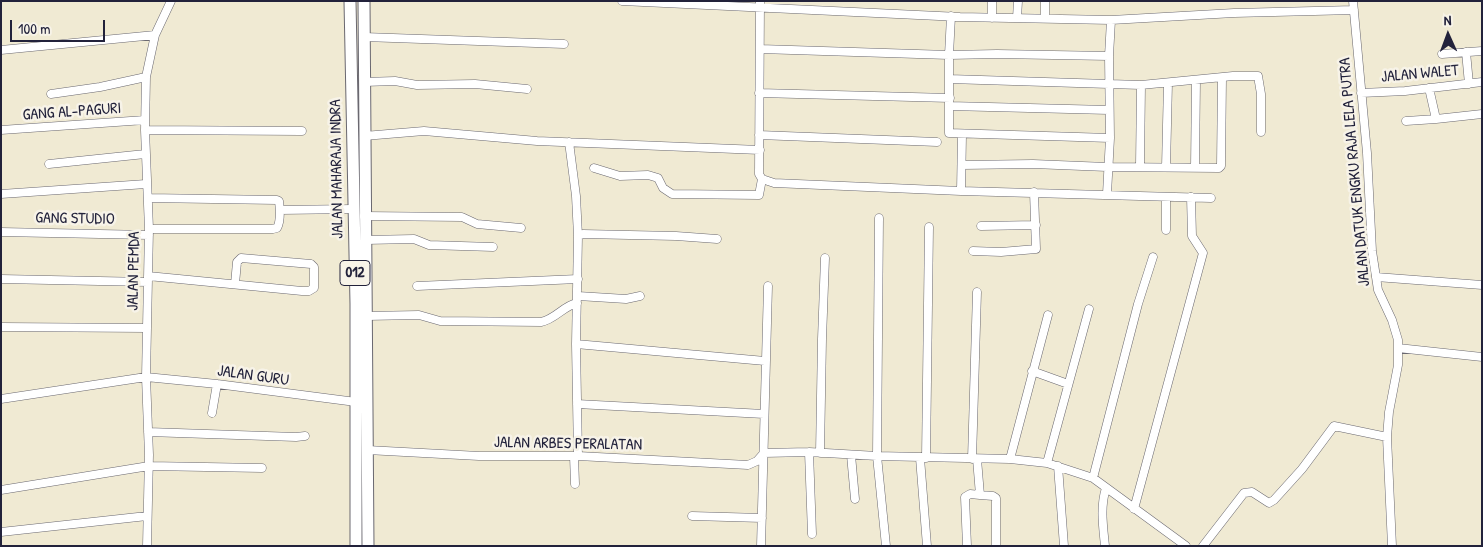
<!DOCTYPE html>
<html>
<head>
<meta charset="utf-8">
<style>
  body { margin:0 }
  #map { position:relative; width:1483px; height:547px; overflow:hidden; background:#f0ead3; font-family:"Patrick Hand",sans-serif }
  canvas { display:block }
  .frame { position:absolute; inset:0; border:2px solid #22223b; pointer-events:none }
  .north { position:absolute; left:1423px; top:10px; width:50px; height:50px; -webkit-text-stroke:4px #f7f3e8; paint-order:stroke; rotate:358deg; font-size:14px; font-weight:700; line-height:20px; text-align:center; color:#22223b }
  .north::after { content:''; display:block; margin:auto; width:18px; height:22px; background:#22223b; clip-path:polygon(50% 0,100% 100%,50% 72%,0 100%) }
  .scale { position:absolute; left:10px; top:20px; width:95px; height:22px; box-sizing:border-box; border:2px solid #22223b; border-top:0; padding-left:6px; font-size:15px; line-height:18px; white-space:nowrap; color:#22223b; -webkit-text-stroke:4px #f7f3e8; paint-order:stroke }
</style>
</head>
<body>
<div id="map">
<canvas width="1483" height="547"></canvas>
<div class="frame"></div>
<div class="north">N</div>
<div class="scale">100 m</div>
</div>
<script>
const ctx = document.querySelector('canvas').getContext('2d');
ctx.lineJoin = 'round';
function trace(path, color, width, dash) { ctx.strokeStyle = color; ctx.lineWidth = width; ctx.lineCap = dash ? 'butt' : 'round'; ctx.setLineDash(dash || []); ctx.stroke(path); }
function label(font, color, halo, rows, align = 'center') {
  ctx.font = font + ' "Patrick Hand",sans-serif'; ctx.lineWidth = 5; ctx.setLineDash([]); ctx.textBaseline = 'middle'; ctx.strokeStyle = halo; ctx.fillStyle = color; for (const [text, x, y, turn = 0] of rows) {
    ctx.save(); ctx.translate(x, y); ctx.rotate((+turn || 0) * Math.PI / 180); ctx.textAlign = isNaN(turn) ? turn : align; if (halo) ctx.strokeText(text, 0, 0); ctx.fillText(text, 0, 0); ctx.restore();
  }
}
const minor = new Path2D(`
  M622,1L960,17L1111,20L1234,13L1354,10
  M1353,1L1367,153L1372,251L1378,290L1392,320L1398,340V365L1389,412L1387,437L1392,546
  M951,16L949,55V133L1110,138
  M992,18V1
  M1017,18L1018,1
  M1045,18V1
  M364,37L564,44
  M760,49L949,55L997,54L1109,56
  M1,50L155,35
  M1466,52L1469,84
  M1442,54L1482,51
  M949,79L1141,85L1233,76H1258L1261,94V132
  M364,82L395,81L417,85L475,84L527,89
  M759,93L950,98
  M1361,93L1405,91L1482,82
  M51,94L100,87L146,77
  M949,106L1109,110
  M1436,119L1482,114
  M1406,121L1436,119L1429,88
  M1,130L145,120
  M145,130L302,131
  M759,135L937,142
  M962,135L961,191L1211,198
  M364,136L424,131L537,141L760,150
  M569,142L576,196L578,236
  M49,164L145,154
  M962,165L1033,164L1107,167L1219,168L1221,166L1222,78
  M1140,166L1141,85
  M1166,167L1168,83
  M594,168L620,176L648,175L658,178L663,188L672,194L759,195L762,179L759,174L760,1
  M1195,168L1196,80
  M762,179L774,183L961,191
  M1,194L146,184
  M1107,194L1110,138L1109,56L1111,20
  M148,198L277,200L279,201C280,209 281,221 277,228L273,229H149
  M280,210L353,209
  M364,216L462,217L477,224L521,228
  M879,218L877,456L886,546
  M981,226L1036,225
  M1166,230V197
  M1,232L149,235
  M365,240L414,239L429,245L493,247
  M973,251L1001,252L1036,249L1034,192
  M148,276L302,291H309L314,288V267L311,264L241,258L237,262L235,284
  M1376,277L1482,285
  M1,279L148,282
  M417,286L578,279
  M578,296L626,299L640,296
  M366,316L419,315L440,321L541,322C556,319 563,306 577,303
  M1,327L147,328
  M576,344L765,361
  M1398,348L1482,357
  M1032,371L1068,384
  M1,399L146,377L217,384L356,402
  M577,404L764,414
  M212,413L217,384
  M148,432L296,437L305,436
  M367,450L479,456H578L748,465L757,461L764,453
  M809,452L812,534
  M764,453L809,452L877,456L1010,459L1047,463L1093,478L1186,546
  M820,453L822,339L825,258
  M851,455L855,499
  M574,456L575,484
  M578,456L576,344L578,236L583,234L676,236L717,239
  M920,458L927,546
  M926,458L929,227
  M972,459L977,292
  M977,459L980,495L993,496L996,498V546
  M1010,459L1048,315
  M1047,463L1089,309
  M1058,466L1064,546
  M1093,478L1138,304L1153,257
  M1,490L149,466L262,468
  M1134,509L1203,253L1192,236L1191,197
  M692,516L762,518
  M1,532L147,516
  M147,546L149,455L146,377L149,229L145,130L146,77L155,35L171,1
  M761,546L768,286
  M967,546L965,497L970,494L980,495
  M1105,546C1103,526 1100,507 1106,488
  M1203,546L1244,493L1252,492L1269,503L1274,500L1302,469L1334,426L1387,437`);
const highway = new Path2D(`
  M350,1L356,304V546
  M364,1L368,546`);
const shields = [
  [355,273,30]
];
const shieldNames = [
  ["012",355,273]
];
const streetNames = [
  ["JALAN WALET",1420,74,-5],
  ["GANG AL-PAGURI",72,112,-4],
  ["JALAN MAHARAJA INDRA",337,169,-91],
  ["JALAN DATUK ENGKU RAJA LELA PUTRA",1355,172,-95],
  ["GANG STUDIO",75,219,1],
  ["JALAN PEMDA",134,271,-89],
  ["JALAN GURU",253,376,8],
  ["JALAN ARBES PERALATAN",568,444,1]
];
trace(minor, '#6a6870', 9);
trace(highway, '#6a6870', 13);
trace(minor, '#fff', 8);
trace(highway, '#fff', 11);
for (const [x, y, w] of shields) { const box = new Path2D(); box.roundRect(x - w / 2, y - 12.5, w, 25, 4); ctx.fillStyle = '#f7f3e8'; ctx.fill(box); trace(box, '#22223b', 1); }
label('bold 15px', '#22223b', null, shieldNames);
label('16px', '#22223b', '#f7f3e8', streetNames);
</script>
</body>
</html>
